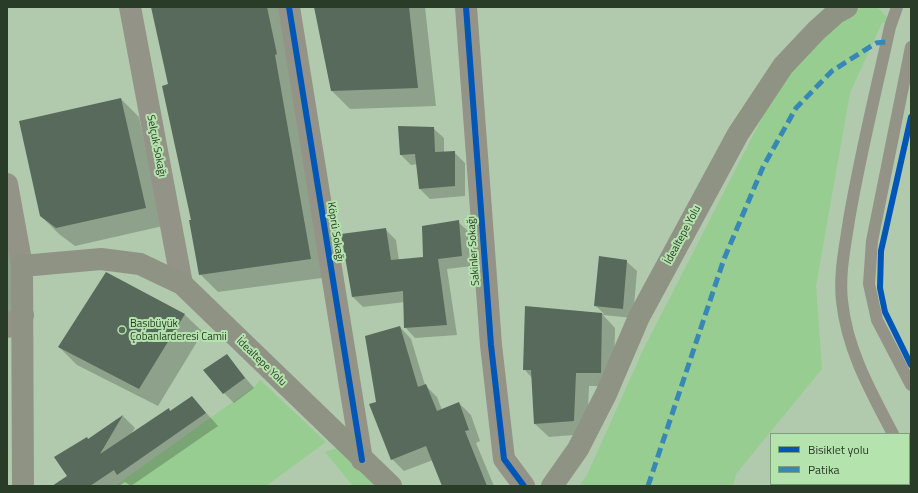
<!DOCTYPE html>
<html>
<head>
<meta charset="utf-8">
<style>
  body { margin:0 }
  #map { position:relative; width:918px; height:493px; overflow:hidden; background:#b1caae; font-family:"Titillium Web",sans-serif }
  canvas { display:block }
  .frame { position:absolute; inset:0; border:8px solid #293c27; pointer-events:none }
  .legend { position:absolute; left:770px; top:433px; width:140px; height:52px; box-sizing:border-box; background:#b5e3ae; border:1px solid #7da078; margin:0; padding:5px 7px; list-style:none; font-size:12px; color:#293c27 }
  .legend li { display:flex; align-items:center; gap:8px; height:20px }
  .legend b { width:20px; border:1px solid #7da078 }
</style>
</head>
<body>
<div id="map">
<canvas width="918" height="493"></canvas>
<div class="frame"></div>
<ul class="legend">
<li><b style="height:5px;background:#0057b8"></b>Bisiklet yolu</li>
<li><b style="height:5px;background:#3888b7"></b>Patika</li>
</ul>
</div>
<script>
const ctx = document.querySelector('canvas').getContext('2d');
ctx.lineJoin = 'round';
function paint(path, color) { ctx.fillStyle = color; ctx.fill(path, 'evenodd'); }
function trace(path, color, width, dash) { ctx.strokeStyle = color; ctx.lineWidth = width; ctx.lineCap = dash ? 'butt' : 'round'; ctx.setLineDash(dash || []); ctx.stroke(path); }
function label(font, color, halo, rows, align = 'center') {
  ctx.font = font + ' "Titillium Web",sans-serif'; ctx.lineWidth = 4; ctx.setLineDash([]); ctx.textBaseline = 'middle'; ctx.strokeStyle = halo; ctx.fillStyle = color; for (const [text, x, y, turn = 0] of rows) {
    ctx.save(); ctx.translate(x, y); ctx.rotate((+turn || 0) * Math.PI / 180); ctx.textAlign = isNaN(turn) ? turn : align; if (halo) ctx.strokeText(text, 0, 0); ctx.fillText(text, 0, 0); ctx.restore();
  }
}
const green = new Path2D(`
  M862,7H877L888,18L886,23H882L850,93L816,286L822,369L736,474L733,486H579L587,475L643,350L767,108L793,69L833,28Z
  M260,380L326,442L266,486H115L255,386Z
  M340,447L382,486H353L325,452Z`);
const shadow = new Path2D(`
  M152,7H281L329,277L218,292L200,274L169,85Z
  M315,7H425L436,106L350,109L332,91Z
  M121,99L139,117L163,226L75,246L59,234L41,216Z
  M433,128L444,138V153L454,152L465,163V196L430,199L420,189L418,164L411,165L401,155Z
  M7,212L21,326L7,337Z
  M458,222L469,232L472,266L447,269L457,335L415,338L405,327V302L363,307L353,297L385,229L396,240L399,261L424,257Z
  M626,261L637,271L633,318L603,315L615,328L614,386H589L587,434L549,437L535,424L532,378L524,369L526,307L604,314L595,305Z
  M106,274L185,315L203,332L158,406L77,365L59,347Z
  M400,327L411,339L425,385L437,397L442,410L459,403L471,415L480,441L476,443L494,486H444L433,460L404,471L392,459L377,402Z
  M227,356L254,388L234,403L224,393Z
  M192,397L218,426L131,486L125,482L119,486H75L87,438L89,440L123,416L135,428L131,434L168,409L171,412Z
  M911,438V486H830L833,484H909V439Z`);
const building = new Path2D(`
  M151,7H267L277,54L275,55L311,259L199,275L189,220H191L162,86L168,84Z
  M314,7H409L418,88L331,91Z
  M121,98L146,208L56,228L40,216L19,121Z
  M398,126L434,127L435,152L455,151V186L419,189L415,154L400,155Z
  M459,220L462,256L438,259L447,325L404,328L403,291L352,297L341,234L386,228L391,260L423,257L422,226Z
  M599,256L627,260L623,309L594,306Z
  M106,272L185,314L139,389L58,347Z
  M525,306L602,313L601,373H576L574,421L534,424L531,370H523Z
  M400,326L418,387L426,384L437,411L459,402L469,430L465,431L487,486H442L426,446L391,460L369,404L376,402L365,336Z
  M227,354L245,378L223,394L203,370Z
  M192,396L206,413L117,475L114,470L90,486H52L67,476L54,457L87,437L88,439L123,415L100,454L169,408L170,411Z`);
const service = new Path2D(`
  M911,47L872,241L869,284L877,320L911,385
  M893,434C871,392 847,350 842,301C839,274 845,247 849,220C860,155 876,91 890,27L897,7`);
const minor = new Path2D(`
  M130,7L182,284
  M289,7L362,460
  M466,7L491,345L504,459L524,486
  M7,184L22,266
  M7,327L23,315`);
const secondary = new Path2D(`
  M23,486L22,266L101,259L140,264L182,284L391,486
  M552,486L578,449L606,394L639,317L738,134L783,66L816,31L836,13L847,7`);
const quiet = new Path2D(`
  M648,486L724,259L763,167L796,108L832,71L876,43L886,42`);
const cycleway = new Path2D(`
  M289,7L362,460
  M466,7L491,345L504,459L524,486
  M911,117L881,251L880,288L885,312L911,365`);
const markers = [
  [122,330,4,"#596e56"]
];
const streetNames = [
  ["Selçuk Sokağı",156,146,79],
  ["Köprü Sokağı",335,232,81],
  ["İdealtepe Yolu",683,235,-62],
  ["Sakinler Sokağı",474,251,-94],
  ["İdealtepe Yolu",261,362,44]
];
const poiNames = [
  ["Başıbüyük",130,324],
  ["Çobanlarderesi Camii",130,337]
];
paint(green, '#98cd91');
paint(shadow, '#0003');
paint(building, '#586a5b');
trace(service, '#939387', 12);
trace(minor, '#939387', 22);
trace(secondary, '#8f9384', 22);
trace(quiet, '#3888b7', 5, [10, 5]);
trace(cycleway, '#0057b8', 6);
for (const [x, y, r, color] of markers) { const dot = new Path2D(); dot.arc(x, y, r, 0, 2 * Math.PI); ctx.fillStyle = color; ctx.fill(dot); trace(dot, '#b5e3ae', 1.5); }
label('11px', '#293c27', '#b5e3ae', streetNames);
label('11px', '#293c27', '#b5e3ae', poiNames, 'left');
</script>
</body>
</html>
